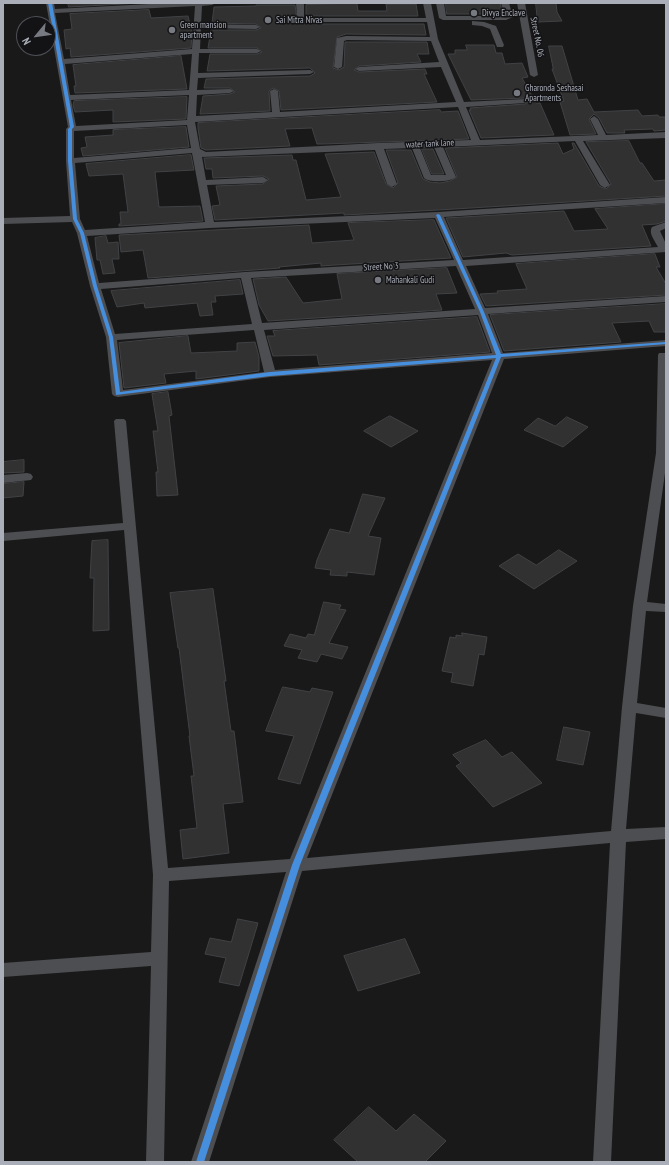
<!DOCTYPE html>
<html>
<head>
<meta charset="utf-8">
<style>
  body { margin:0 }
  #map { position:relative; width:669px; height:1165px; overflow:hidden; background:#191919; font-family:"PT Sans Narrow",sans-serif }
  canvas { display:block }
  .frame { position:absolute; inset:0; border:4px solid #aaaeb9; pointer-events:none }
  .north { position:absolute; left:16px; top:16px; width:40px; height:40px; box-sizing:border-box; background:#131315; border:1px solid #4f5157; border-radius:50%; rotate:241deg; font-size:11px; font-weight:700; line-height:16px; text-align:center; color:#aaaeb9 }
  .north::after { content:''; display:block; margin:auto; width:14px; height:18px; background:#777a81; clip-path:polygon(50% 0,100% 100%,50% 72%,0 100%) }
</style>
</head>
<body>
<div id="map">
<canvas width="669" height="1165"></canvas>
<div class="frame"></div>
<div class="north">N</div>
</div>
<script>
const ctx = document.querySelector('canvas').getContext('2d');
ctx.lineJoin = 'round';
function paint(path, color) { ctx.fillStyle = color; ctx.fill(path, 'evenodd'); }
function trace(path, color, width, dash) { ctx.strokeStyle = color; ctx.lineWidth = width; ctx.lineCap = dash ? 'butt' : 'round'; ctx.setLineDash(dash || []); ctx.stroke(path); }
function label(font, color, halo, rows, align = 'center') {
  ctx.font = font + ' "PT Sans Narrow",sans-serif'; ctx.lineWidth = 3; ctx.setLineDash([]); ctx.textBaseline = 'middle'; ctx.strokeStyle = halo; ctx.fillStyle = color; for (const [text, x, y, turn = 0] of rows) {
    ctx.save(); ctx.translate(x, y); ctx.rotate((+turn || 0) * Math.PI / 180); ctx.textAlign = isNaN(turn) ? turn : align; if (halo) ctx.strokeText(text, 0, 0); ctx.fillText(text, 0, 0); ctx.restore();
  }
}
const building = new Path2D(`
  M68,3H140L69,7Z
  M446,3H500L503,14H447Z
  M536,3H556L557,12L562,21L538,22Z
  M357,4L358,11H387L386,4H416L418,16H312L307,21L312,24H424L426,35L346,34L337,37L333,68L339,70L344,67L345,42H427L429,54H417L421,62L359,66L354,70L359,72L425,69L427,74H424L437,102L281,110L279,91L273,88L269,91L270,111L200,114L203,96L230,94L235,92L230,88H204L206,79L310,76L315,73L310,68L207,71L210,54H257L262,52L257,48H208L211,30H256L261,28L256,24L212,23L214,7L256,6V5H295L297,19L304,20L306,18V5Z
  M149,10L151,18L188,16L192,32L191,48L71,57L70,48L66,49L64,30L72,29L70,14Z
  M466,45H494L496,53H502L505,64L522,63L528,77L522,78L536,103H540L554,135L481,138L469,110H471L470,108L525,104L530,100L525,98L471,100L448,54H455V50H467Z
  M549,46H562L578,100L587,99L594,112L638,110L642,116L658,115L659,117H666V130L654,131L653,129L624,130L625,133H607L599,118L594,114L589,119L596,134L570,135L560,102L564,101L552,69H553Z
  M181,56L187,89L75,93L74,86H76L73,65Z
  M187,97L186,119L113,122V110L75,112L73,105L74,101Z
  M440,110L441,112L458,111L469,139L322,144H317L312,128L285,129L290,146L206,150L201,148L198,128V123Z
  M186,127L189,147L83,156L81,148L87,147L85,137L113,135V130Z
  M629,141L640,163H642L654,181L666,180V196L438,210L344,215V213L215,220L212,206L220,205L216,186L263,184L269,179L263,176L213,178L212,169H206L204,158L292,155L293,160H296L306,200L341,197L325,154L374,152L386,184L393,188L398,183L386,150H411L423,179L430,182L440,183L450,181L457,177L445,148L558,143L563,154L574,149L572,143H574L599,186L606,189L611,184L586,142Z
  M422,149H433L444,174H432Z
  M191,155L194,170L155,172L159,207L200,206L203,221L119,226V224H121L120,212H128L123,174L89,176L86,164Z
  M666,204V221L657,224L642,225L651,246L512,255L506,253L463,257L446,218L564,211L574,231L608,229L595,209Z
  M434,220L451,258L335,265L321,266V263L279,267L280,268L148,278L143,250L121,252L119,235L309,225L312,243L354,240L348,223Z
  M106,236L108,243L118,242L119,259H112L115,273L103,274L100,260H97L95,238Z
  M655,254L660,267H656L666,284V295L486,306L480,294L498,293L497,291L527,289L516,264Z
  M447,268L457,293L436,294L442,310L268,321L259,305L253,279L286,277L303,303L342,299L337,274Z
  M240,280L243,294L215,296L216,302H211L213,315L200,316L197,303L145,308L144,303L117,307L111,291Z
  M666,304V332H654L649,321L612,323L621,342L555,347L504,351L490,315Z
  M477,317L490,352L319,365L317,355L273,356L267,336H275L273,331Z
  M188,336L191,353L237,351V343L255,342L259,357V371L196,379V371L164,374L166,383L124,388L119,343Z
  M168,392L172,415L169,416L178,495L157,496L156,472H158L153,431H158L152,394Z
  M390,416L418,431L391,447L364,431Z
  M567,417L588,427L563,447L524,430L538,418L555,426Z
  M24,460V472L3,473V462Z
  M24,482L23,496L3,498V484Z
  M363,494L385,498L368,536L381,538L374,575L347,572V576L330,575L331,570L315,568L317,560L330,529L349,533Z
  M108,540L109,630L93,631L94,578H90L92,541Z
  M559,550L577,561L534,589L499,566L518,554L536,565Z
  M213,589L226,681H224L231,731H234L243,802L223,804L229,853L183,859L180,830L197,828L191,776H194L189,736H190L179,648H178L170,593Z
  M324,602L341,605L339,609L346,610L329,643L348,647L342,659L321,654L317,662L298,658L302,650L284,646L290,634L306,638L308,634L314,635Z
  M462,633L487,637L484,655L479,654L473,686L451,682L453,673L442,671L450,637L456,638V635L462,636Z
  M283,687L310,692L312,688L333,692L300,784L278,779L294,736L266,731Z
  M564,727L590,732L583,765L557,760Z
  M486,740L502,757L512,752L542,783L493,807L456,766L461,763L453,755Z
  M238,919L258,923L239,986L219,982L226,958L205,954L210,938L231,942Z
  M405,939L420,973L358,991L344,956Z
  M369,1107L396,1131L414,1114L446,1141L425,1162H358L334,1140Z`);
const minor = new Path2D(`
  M46,3H54L55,9L168,3H216L212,5L202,6L201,24L256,25L260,27L256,29L201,28L200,49H257L261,51L257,53H199L198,73L310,70L314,72L310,74L198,78L197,90L230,89L234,91L230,93L197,95L196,116L272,112L270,91L274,89L278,91L280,112L456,102L441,67L359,71L355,69L359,67L439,62L431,41L347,40L344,41L342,67L338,69L334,67L337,38L346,36L430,37L427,22H312L308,20L312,18H426L423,3H431L438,39L464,102L525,99L529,101L525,103L466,107L480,140L598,135L590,119L594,116L598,119L606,135L666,132V138L583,141L610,185L605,188L600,185L575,141L443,147L456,177C451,182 429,183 424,178L412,148L384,149L397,184L392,187L387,184L375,150L202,157L206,180L263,177L268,180L263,183L207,185L214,222L438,212L666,197V203L444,217L463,260L658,247C655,241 648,233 652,227L666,222V228L660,231L666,244V252L466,266L485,308L666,296V302L488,314L503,353L666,340V346L504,359L307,858L611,831L622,707L633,606L656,453L658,355L659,353H666V466L647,602L666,604V612L646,611L637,703L666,708V718L636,713L626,829L666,827V839L626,842L611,1162H593L610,843L302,871L209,1162H191L286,872L169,881L164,1162H146L151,966L3,977V963L151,952L153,875L124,530L3,541V533L123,523L114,421L116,419H124L126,421L168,868L290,859L492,360L270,377L118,397L114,396L112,394L106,337L90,286L77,233L72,222L3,224V218L70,216L66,161V129L68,127ZM195,6L192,49L64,59L55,13ZM192,54L189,90L70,95L65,64ZM189,95L187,120L76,126L71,100ZM458,107L471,140L378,143L206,152L200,149L195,122ZM187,125L191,148L74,158V131ZM434,147L446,175H431L420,148ZM192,153L205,222L85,230L80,219L75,163ZM435,218L454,260L245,272L99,283L87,236L210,228ZM456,266L475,309L262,323L251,278ZM241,278L252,324L115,334L101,289ZM478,315L492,353L275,370L264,330ZM254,330L264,372L123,390L117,340Z
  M296,3H304V18H298L297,16Z
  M436,3H444L446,16H505L501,3H509L513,17L506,20H443L439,18Z
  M517,3H525L538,75L534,77L530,75Z
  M472,21L484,22L496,26L504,45L503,47H497L490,29L482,26L472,25Z
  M27,473L31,474L33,477L31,480L3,483V475Z`);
const cycleway = new Path2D(`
  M48,3H52L74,127L72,129V161L77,219L84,233L97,286L113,337L120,392L270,372L496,355L480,312L436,215L438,214L440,215L484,312L501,354L666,342V344L501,357L300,865L204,1162H196L292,865L496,358L270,376L116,395L109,337L93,286L80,233L73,219L68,161V129L70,127Z`);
const markers = [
  [474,13,4,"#777a81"],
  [268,20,4,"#777a81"],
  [172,30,4,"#777a81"],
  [517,93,4,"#777a81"],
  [378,280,4,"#777a81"]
];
const farPoinames = [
  ["Divya Enclave",482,13],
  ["Sai Mitra Nivas",276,20],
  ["Green mansion",180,25],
  ["apartment",180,35],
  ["Gharonda Seshasai",525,88],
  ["Apartments",525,98],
  ["Mahankali Gudi",386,280]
];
const farStreetnames = [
  ["Street No. 06",537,37,79],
  ["water tank lane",430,144,-3],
  ["Street No 3",381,267,-3]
];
paint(building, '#313131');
trace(building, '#414245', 1);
paint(minor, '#4d4e52');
paint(cycleway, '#468fdf');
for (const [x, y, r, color] of markers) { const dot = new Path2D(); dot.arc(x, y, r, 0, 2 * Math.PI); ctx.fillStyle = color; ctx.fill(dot); trace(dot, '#131315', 1.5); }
label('9px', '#aaaeb9', '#131315', farPoinames, 'left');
label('9px', '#aaaeb9', '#131315', farStreetnames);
</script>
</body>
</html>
